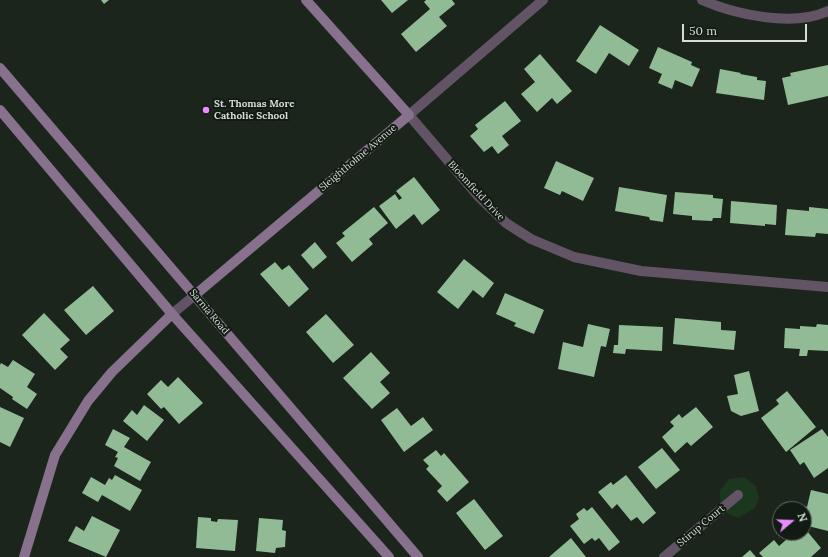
<!DOCTYPE html>
<html>
<head>
<meta charset="utf-8">
<style>
  body { margin:0 }
  #map { position:relative; width:828px; height:557px; overflow:hidden; background:#1b251c; font-family:Lora,serif }
  canvas { display:block }
  .north { position:absolute; left:772px; top:501px; width:40px; height:40px; box-sizing:border-box; background:#121b13; border:1px solid #606961; border-radius:50%; rotate:71deg; font-size:11px; font-weight:700; line-height:16px; text-align:center; color:#d6ddd6 }
  .north::after { content:''; display:block; margin:auto; width:14px; height:18px; background:#e98dfe; clip-path:polygon(50% 0,100% 100%,50% 72%,0 100%) }
  .scale { position:absolute; left:682px; top:24px; width:125px; height:18px; box-sizing:border-box; border:2px solid #d6ddd6; border-top:0; padding-left:5px; font-size:12px; line-height:14px; white-space:nowrap; color:#d6ddd6; -webkit-text-stroke:3px #121b13; paint-order:stroke }
</style>
</head>
<body>
<div id="map">
<canvas width="828" height="557"></canvas>
<div class="north">N</div>
<div class="scale">50 m</div>
</div>
<script>
const ctx = document.querySelector('canvas').getContext('2d');
ctx.lineJoin = 'round';
function paint(path, color) { ctx.fillStyle = color; ctx.fill(path, 'evenodd'); }
function trace(path, color, width, dash) { ctx.strokeStyle = color; ctx.lineWidth = width; ctx.lineCap = dash ? 'butt' : 'round'; ctx.setLineDash(dash || []); ctx.stroke(path); }
function label(font, color, halo, rows, align = 'center') {
  ctx.font = font + ' Lora,serif'; ctx.lineWidth = 4; ctx.setLineDash([]); ctx.textBaseline = 'middle'; ctx.strokeStyle = halo; ctx.fillStyle = color; for (const [text, x, y, turn = 0] of rows) {
    ctx.save(); ctx.translate(x, y); ctx.rotate((+turn || 0) * Math.PI / 180); ctx.textAlign = isNaN(turn) ? turn : align; if (halo) ctx.strokeText(text, 0, 0); ctx.fillText(text, 0, 0); ctx.restore();
  }
}
const green = new Path2D(`
  M744,477L756,486L759,498L755,508L738,518C720,512 720,507 720,490L729,479Z`);
const building = new Path2D(`
  M101,0H109L104,4Z
  M381,0H408L392,13Z
  M426,0H452L455,4L439,17L447,26L416,52L401,34L430,9L424,2Z
  M600,25L639,50L629,66L609,53L596,74L576,61Z
  M658,47L692,62L691,65L700,69L692,87L675,80L672,89L658,83L662,74L649,68Z
  M540,54L572,91L557,104L552,98L537,112L521,94L535,82L524,69Z
  M828,65V96L788,105L782,78L791,76L790,73Z
  M720,69L741,73L740,74L757,77V80L766,81L764,100L716,93Z
  M505,101L521,121L502,136L509,145L498,154L492,146L484,152L470,136L478,129L475,125Z
  M556,161L594,178L583,201L562,191L560,195L544,188Z
  M414,177L440,210L422,225L414,214L396,229L379,206L395,194L399,200L402,198L396,191Z
  M619,187L667,195L663,222L650,220L649,217L615,211Z
  M675,192L713,195V198L723,199L721,218H713L712,221L692,220V216L673,214Z
  M731,201L777,205L776,225L765,224V226L730,223Z
  M374,207L388,223L369,239L373,244L352,262L336,243L345,236L342,233Z
  M809,207L828,209V234L816,233L815,237L785,235L787,209L809,211Z
  M315,242L327,257L313,269L301,255Z
  M464,259L494,283L483,298L473,290L458,309L437,292Z
  M275,262L282,270L289,265L309,289L289,307L260,274Z
  M93,286L114,311L86,335L64,310Z
  M505,293L544,310L534,334L514,326L516,323L496,314Z
  M44,313L70,340L60,349L68,357L55,370L22,335Z
  M326,314L354,345L333,363L306,332Z
  M675,318L721,322V330L736,331L734,350L673,344Z
  M588,324L610,329L606,347L601,346L594,377L558,369L563,342L583,347Z
  M817,324L828,325V351L808,350L807,356H799L800,349L784,348L785,328L800,329V326L816,327Z
  M619,325L663,327L662,351L626,349L625,354L613,353L614,345H618Z
  M371,352L390,373L380,382L390,393L372,409L343,378Z
  M13,360L35,374L27,387L37,394L27,409L12,399L13,397L0,388V365L1,363L8,367Z
  M749,371L759,411L741,416L731,411L727,396L738,394L734,375Z
  M178,377L203,403L179,424L164,407L161,409L147,394L161,380L168,387Z
  M787,391L816,427L786,452L761,418L779,404L776,400Z
  M144,405L164,420L147,441L123,421L132,410L137,415Z
  M0,407L24,418L10,447L0,442Z
  M696,407L713,427L691,446L687,442L675,453L662,437L674,426L670,422L679,414L682,418Z
  M397,408L411,426L423,417L433,430L404,452L381,420Z
  M113,429L130,438L124,447L151,462L140,481L114,466L118,458L115,457L118,452L105,445Z
  M822,429L828,437V468L814,478L804,462L800,465L790,450Z
  M662,448L680,470L656,489L638,467Z
  M436,450L441,456L444,453L469,482L447,502L437,491L442,486L426,469L429,466L423,460Z
  M115,475L142,490L130,511L102,495L98,502L82,493L91,477L105,485L109,478L112,480Z
  M626,475L656,513L643,524L637,517L631,521L617,504L612,509L598,492L611,482L613,485Z
  M811,490L828,494V531L804,525V509H794L795,504L807,507Z
  M474,499L503,536L485,550L456,513Z
  M592,507L620,542L609,551L599,538L595,541L592,538L584,544L570,526L579,519L576,514L584,508L587,511Z
  M92,516L120,530L106,557L68,541L76,526L84,531Z
  M198,517L211,518V521L217,522L218,519L238,520L235,551L196,548Z
  M259,518L283,520L282,530L286,531L285,547L276,548L275,553L256,551Z
  M807,531L821,548L811,557H763L759,553L774,540L779,546L794,533L802,534Z
  M571,538L586,557H549Z
  M750,550L756,557H742Z`);
const street = new Path2D(`
  M543,0L409,115L479,197L506,223L531,239L574,257L641,271L828,287
  M702,0C736,15 793,27 828,11
  M172,314L195,295
  M664,557L738,495`);
const secondary = new Path2D(`
  M0,68L418,557
  M0,110L172,314L389,557
  M195,295L409,115L306,0
  M24,557L55,455L88,401L112,372L172,314`);
const markers = [
  [206,110,4,"#e98dfe"]
];
const poiNames = [
  ["St. Thomas More",214,104],
  ["Catholic School",214,116]
];
const streetNames = [
  ["Sleightholme Avenue",358,158,-40],
  ["Bloomfield Drive",476,191,47],
  ["Sarnia Road",209,312,50],
  ["Stirup Court",701,526,-40]
];
paint(green, '#1b371e');
paint(building, '#91bb94');
trace(street, '#625465', 10);
trace(secondary, '#87718c', 10);
for (const [x, y, r, color] of markers) { const dot = new Path2D(); dot.arc(x, y, r, 0, 2 * Math.PI); ctx.fillStyle = color; ctx.fill(dot); trace(dot, '#121b13', 1.5); }
label('bold 10px', '#d6ddd6', '#121b13', poiNames, 'left');
label('10px', '#d6ddd6', '#121b13', streetNames);
</script>
</body>
</html>
